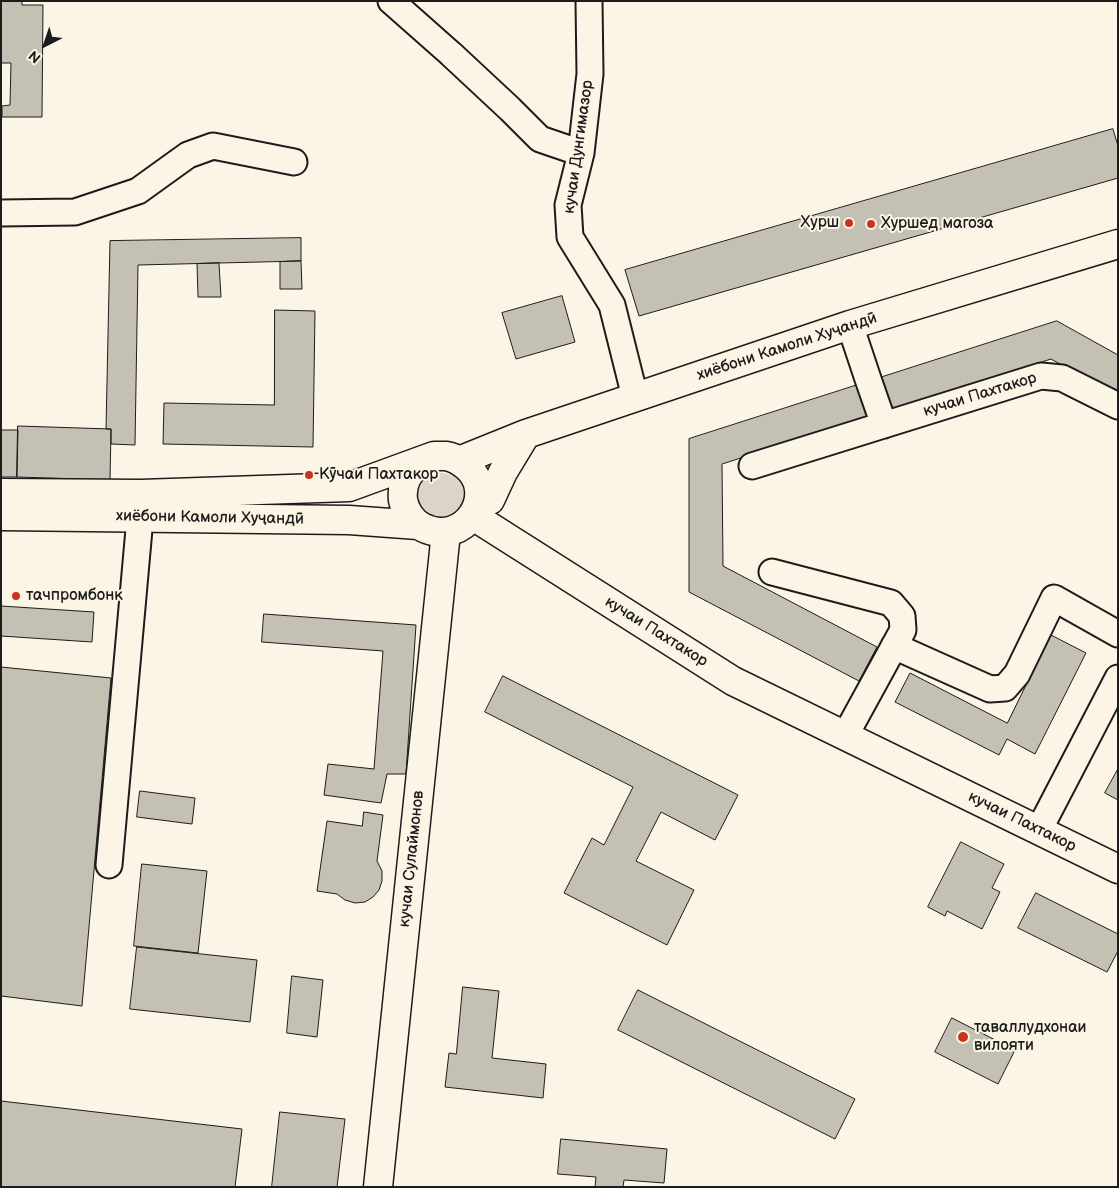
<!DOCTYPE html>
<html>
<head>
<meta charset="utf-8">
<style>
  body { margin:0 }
  #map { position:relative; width:1119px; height:1188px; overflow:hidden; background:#fcf5e5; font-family:"Balsamiq Sans",sans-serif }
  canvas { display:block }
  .frame { position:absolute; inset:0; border:2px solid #1c1c1c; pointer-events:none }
  .north { position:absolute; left:20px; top:20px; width:50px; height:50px; -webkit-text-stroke:4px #fcf5e5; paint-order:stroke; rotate:221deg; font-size:14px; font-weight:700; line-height:20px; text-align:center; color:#1c1c1c }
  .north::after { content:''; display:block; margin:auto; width:18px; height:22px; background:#1c1c1c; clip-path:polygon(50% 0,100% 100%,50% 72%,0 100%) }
</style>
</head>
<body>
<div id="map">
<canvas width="1119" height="1188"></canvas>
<div class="frame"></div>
<div class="north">N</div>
</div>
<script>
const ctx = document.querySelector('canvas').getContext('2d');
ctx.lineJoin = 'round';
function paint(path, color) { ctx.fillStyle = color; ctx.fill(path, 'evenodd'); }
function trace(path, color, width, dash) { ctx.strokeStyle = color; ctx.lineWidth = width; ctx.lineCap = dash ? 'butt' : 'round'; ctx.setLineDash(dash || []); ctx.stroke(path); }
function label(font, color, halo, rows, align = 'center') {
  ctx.font = font + ' "Balsamiq Sans",sans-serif'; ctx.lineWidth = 4; ctx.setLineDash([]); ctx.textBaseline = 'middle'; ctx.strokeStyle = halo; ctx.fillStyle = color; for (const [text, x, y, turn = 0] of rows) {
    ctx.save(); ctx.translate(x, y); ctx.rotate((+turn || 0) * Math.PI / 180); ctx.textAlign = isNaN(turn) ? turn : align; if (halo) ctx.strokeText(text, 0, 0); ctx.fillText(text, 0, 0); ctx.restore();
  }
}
const green = new Path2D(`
  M418 496a23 23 0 1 1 46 0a23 23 0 1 1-46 0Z`);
const building = new Path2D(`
  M1,1H22V5H43L42,117H2V106L10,105L11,63H1Z
  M1113,129L1118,146V178L639,316L625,270Z
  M301,238V261L138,265L135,445L111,444V429H106L110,241Z
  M301,261L302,289H280V262Z
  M219,263L221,297H198L197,264Z
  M562,296L575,342L516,359L502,313Z
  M275,310L315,311L313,447L163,444L164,403L274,405Z
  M1057,321L1118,355V396L1051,359L722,464L723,566L877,647L859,681L689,592V439Z
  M18,426L111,429L110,480L17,477Z
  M1,430H18L17,477H1Z
  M1,606L94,612L92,642L1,636Z
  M264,614L416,625L406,774H387L381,803L324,795L328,764L374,769L383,651L262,642Z
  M1051,635L1086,653L1035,754L1007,739L999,755L895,702L910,673L1007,723Z
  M1,667L111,678L82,1006L1,996Z
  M503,676L738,795L715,840L661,812L636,861L694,890L667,945L564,893L592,838L604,845L633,787L485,712Z
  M1118,769V800L1105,793Z
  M140,791L195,798L192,824L137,817Z
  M364,812L383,815L377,861L382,871V881L379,890L373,897L365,902L355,903L345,900L337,894L317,891L327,821L362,826Z
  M961,842L1004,864L992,888L1000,892L982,929L947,911L945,916L928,907Z
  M142,864L207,871L198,953L134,946Z
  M1036,893L1118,934V951L1107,972L1018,928Z
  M137,947L257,960L250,1022L130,1009Z
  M292,976L323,980L317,1037L287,1033Z
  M463,987L499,991L492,1058L546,1064L543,1098L445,1087L449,1053L456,1054Z
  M638,990L855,1099L835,1139L618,1030Z
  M952,1018L1015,1050L998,1084L935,1052Z
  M1,1101L242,1129L235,1187H1Z
  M280,1112L345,1119L337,1187H272Z
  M561,1139L667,1149L664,1183L624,1180L623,1187H595L596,1177L558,1174Z`);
const minor = new Path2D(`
  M391,1L451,54L510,109L540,139L581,153
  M589,1L590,74L581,153L568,205L570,237L612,305L635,397
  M1,213L75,212L138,191L188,155L213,146L294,162
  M850,325L868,379L884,425
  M752,466L1041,376L1062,378L1118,406
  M772,572L891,603L902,616L903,630L845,736
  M894,646L990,689L1005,688L1017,674L1054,598L1118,634
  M1039,830L1118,678
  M109,865L140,518`);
const secondary = new Path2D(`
  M473,516L733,681L1118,869
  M378,1187L446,532`);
const primary = new Path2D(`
  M459,461L526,434L850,325L1118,244
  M1,493L141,494L349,487L434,456C438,456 442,456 446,456C454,457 460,461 466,466C499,493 465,549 422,527C412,522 405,511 403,500C401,482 409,471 422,461
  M478,505L490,500L503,472L526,434
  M1,516L349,520L418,525`);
const markers = [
  [849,223,5,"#c8321e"],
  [871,224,5,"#c8321e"],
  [309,475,5,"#c8321e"],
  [16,596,5,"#c8321e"],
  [963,1037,6,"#c8321e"]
];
const streetNames = [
  ["кучаи Дунгимазор",579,147,-82],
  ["хиёбони Камоли Хуҷандӣ",787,347,-18],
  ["кучаи Пахтакор",980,395,-17],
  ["хиёбони Камоли Хуҷандӣ",210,518,1],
  ["кучаи Пахтакор",656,632,32],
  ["кучаи Пахтакор",1022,822,26],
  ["кучаи Сулаймонов",412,859,-84]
];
const poiNames = [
  ["Хурш",839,223,"right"],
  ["Хуршед магоза",881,224],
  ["Кӯчаи Пахтакор",319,475],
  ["тачпромбонк",26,596],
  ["таваллудхонаи",974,1028],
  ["вилояти",974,1046]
];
paint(green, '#dbd5c8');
paint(building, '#c4c0b3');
trace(building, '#1c1c1c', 1);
trace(minor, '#1c1c1c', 29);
trace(secondary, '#1c1c1c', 31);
trace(primary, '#1c1c1c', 31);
trace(minor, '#fcf5e5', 25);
trace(secondary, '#fcf5e5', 28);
trace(primary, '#fcf5e5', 28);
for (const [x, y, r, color] of markers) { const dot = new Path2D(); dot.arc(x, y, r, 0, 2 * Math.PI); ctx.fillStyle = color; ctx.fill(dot); trace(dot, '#fcf5e5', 2); }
label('16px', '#1c1c1c', '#fcf5e5', streetNames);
label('16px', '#1c1c1c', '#fcf5e5', poiNames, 'left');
</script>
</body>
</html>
